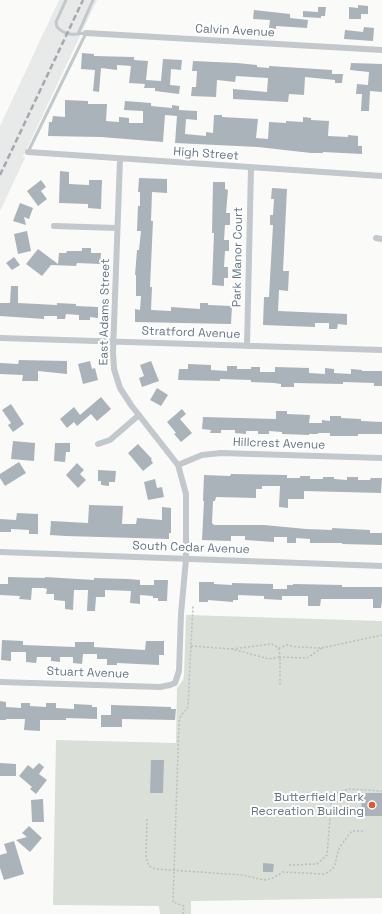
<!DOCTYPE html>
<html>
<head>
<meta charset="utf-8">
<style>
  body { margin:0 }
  canvas { display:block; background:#fafaf8 }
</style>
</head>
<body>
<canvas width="382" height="914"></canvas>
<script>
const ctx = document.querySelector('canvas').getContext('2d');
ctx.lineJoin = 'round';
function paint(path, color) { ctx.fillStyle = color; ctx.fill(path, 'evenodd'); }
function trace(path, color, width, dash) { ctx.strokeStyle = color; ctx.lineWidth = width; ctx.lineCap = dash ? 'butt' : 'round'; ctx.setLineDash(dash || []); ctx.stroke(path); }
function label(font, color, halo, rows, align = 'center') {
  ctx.font = font + ' "Space Grotesk",sans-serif'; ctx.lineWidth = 4; ctx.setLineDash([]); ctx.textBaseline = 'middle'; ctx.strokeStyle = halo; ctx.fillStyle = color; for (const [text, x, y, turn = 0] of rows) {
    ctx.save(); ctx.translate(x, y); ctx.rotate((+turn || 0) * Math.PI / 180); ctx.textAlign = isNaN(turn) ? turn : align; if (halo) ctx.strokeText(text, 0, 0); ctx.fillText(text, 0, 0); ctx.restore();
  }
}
const built = new Path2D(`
  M59,0H97L23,157L25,158L0,211V126Z`);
const green = new Path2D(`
  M186,615L382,621V898L191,901V914H160L159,906L53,905L56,740L176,743L177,688L183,680L184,675Z`);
const building = new Path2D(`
  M358,5L368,6V14H361V19H349V7L358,8Z
  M318,7H326L325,16H321V18L303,17V11L318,12Z
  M254,10L290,14V18L308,20L307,28L276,26V29L269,28L270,20L253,19Z
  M364,27L374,28L373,41L344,39L345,30L363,32Z
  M82,53L94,54V56L134,57V60L148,61L146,80L161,81L163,59L182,60L181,70L171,69L170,85L180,86L179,94L155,91V88H144L145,84L129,83L131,66L117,65V70L101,68L99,92L93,91L95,70L81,69Z
  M193,61L237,63L257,65V67L269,68V66L332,70V74H343L342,83H335V80L305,77L304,95L289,94L288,102L233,99V89L267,92L268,78L236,76L235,82L217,80L216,97L191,96L192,87H196L197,71H192Z
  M351,63L382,64V92L370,91L369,111H361L362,94H356L357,84L368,85L369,72L350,70Z
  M65,100L88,101V104H107L106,121L119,122V117L129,118V123H143V111L124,110L125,101L151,103V106L172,108V105L179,106V110L197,111V120L186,119L185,134L206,136V132L213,133L214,115H222V117L258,119L256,138L268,139L269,122L286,123V121L303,122V117L311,118V120L329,121L328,136L348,137V135L358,136V146H362V154L323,152V153H311L258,147L175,143L177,116L165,115L163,142L101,137L48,136L49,122H52L53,116L65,117Z
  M60,171L69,172V184L89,185V180H102L101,209L88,208V204L59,203Z
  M139,178L167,179V193L152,192L151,221H153L150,287H152L151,310L171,311V307L200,309V303H208V305L232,306L231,324L135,322V309L140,310L141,296H136V275H135L137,250H139L141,231H137L138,206H140V192H138Z
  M41,180L46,187L41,191L47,199L38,206L27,191Z
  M213,182H225V189L228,190L226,213H230V225H225L224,240H229V251H225L224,267H228V278H224V286L212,285L214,233H212Z
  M272,188L287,189L283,271H289L288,291L279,290L278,311L347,314V325L338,324L337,329H329V323H315V327L263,325L264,297H269L273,225H270V215H273L274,199H271Z
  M20,203L33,208L29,219L24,217L26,225L13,221Z
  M27,231L31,251L18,254L14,234Z
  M82,248H91V253H101L100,264L77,263L76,266L51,265L42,276L26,264L38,249L58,264L59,253H66L67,251H82Z
  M14,257L20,265L12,270L6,263Z
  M11,286H18V303L57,305V303L76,304V306L98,307V318L90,317V320H79V315L66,314L65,319H57V316H44V319L0,316V303H10Z
  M19,360L67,361V374L38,371V381H22L23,375L0,374V363L18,364Z
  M90,361L92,369L95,368L98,380L83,384L78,364Z
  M151,361L159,381L142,387L139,378L144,376L140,365Z
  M188,364L211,365V370L227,371V366H237V369H251V367H260V372H275V367L309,368V373L325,374V368L334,369V373L351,374V369L362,370V371H382V386H374V383L343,382V384L294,383V387H281V384L274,383L251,382V380L220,379V381L178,380L179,369H188Z
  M157,388L168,395L161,406L150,400Z
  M101,397L111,409L97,421L91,414L77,426L74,422L67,428L60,419L74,407L80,415Z
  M11,404L24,424L13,432L8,425L11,423L2,410Z
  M182,409L186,414L180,419L192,433L181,442L174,434L176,433L167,422Z
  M276,411H287V414L310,415L309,423H322V420L330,421V416H341V418L361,419V421L382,422V434H358V436H330V433H318V434H309V435L282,434V432L269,431V434H258V431H246V434L235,433V430H221V433H210L211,430L202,429L203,417L276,419Z
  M13,441L35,443L34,461L11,459Z
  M55,443H70V452H66L65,462L54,461Z
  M138,444L152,459L151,460L153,463L143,471L128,453Z
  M19,462L26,473L5,486L0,478V474Z
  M77,463L84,470L80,474L86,480L78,488L66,475Z
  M98,470L116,471L115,482H109V486L101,485V481H98Z
  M231,474L287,475V478H300V476H310V479H323V477H334V479L347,480V477H358V480H370L371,478H382L381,493L304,491V499H288V508L279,507L280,486H262V489H256V498L216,497L215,501H213L212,523L214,525H264L306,529L332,530V528L370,530V533H382V545L342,544V543H310V539L296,538V543H287V537H274V542L245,540V536H231V541L202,540L204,501H203L204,475L230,476Z
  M155,479L157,488L162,487L164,497L148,500L144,482Z
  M89,505L123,506L122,524H136L137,518L162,520V507L171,508V533H169V539L66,536L50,535L51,521L88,523Z
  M17,513L38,514V534H29V530L11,529V532H0V519L16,520Z
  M8,577L45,578V577L94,580V578L128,579L140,580V585H154V580H168L167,601H158V598H153V596L140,595V604L130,603L131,591L105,590V597H96L95,611H87L88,590H74L73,610L65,609V601L54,600V594H46L47,589L44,588H32L31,600L19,599L20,596L0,595V584H8Z
  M199,582H214V584L232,585V583L273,584V589H287V585H293V584L342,585V587H382V601L381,608H373V599H321L320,606H308V596H282V600L264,599V596L238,595V600H233V602L208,600V602H199Z
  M2,640L23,641V645L75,647V642H94V647L145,650L146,641H164V655H159V665L117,663V665H107V659H97V654H83L82,664L73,663V657H60V662L51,661V657H37L36,663L26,662V652H11V661L1,660Z
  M0,701L6,702V707L21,708V703H30V706L46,707V703H56V708L74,709V704L92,705V707H97V719L66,718V720H40V731L24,730L25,719H6V720H0Z
  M111,705L171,707V709H176L175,720L122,719V727H101V715H111Z
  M151,760H164L163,793H150Z
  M0,763L16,764V776H0Z
  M39,763L44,767L39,774L47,780L36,794L30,789L32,787L19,776L28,765L33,769Z
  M362,793H382V816H361Z
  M43,799L44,822H32L31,800Z
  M29,826L42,838L30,852L16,840L27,837L22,833Z
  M14,841L24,874L4,880L0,868V855L7,853L4,844Z
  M263,863L274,864L273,872H263Z`);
const path = new Path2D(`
  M191,646L232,649L269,659L280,657V685
  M279,648L280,657L307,658L322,648
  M232,649L272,644L279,648L287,645L297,647L322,648L382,635
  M147,819L146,858L149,866L156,869L242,875L264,880L273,878L283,872L323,874C339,870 334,858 340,847C344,841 348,836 352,831H365
  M289,865L317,864L327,855L332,794L349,789L382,791
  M183,914L184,906L173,902L179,722C181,712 186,712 188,706L193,605`);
const lane = new Path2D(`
  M66,0L56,22L57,27C67,37 73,34 86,33
  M78,34L93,0
  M28,152L86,33`);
const street = new Path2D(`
  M86,33L382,50
  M28,152L382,176
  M54,226L117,228
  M376,238L382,239
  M0,338L382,350
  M247,346L251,168
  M98,444L110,440L139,415
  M178,465L202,455L221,453L382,458
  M0,552L382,566
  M0,682L160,687L170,685L175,683L179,671L181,614L186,559V494L178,465L131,405L120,388L114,369L113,352L120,159`);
const rail = new Path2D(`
  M0,175L83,0`);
const markers = [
  [372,805,4,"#e4572e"]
];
const streetNames = [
  ["Calvin Avenue",235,31,3],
  ["High Street",206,154,4],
  ["Park Manor Court",238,257,-89],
  ["East Adams Street",105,312,-89],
  ["Stratford Avenue",191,333,2],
  ["Hillcrest Avenue",279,444,2],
  ["South Cedar Avenue",191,548,2],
  ["Stuart Avenue",88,673,2]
];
const poiNames = [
  ["Butterfield Park",364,798],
  ["Recreation Building",364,812]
];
paint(built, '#e8e9e9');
paint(green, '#dadfd7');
paint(building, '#aab3b9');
trace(path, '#bbbfc2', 1.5, [2, 2]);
trace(lane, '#c3c8cc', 3);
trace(street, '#c3c8cc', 6);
trace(rail, '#a2aab0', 2.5, [6, 3]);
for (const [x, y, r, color] of markers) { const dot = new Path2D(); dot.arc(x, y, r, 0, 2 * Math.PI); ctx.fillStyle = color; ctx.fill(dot); trace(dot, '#fff', 1.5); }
label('12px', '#657683', '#fff', streetNames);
label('12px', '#657683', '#fff', poiNames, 'right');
</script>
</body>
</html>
